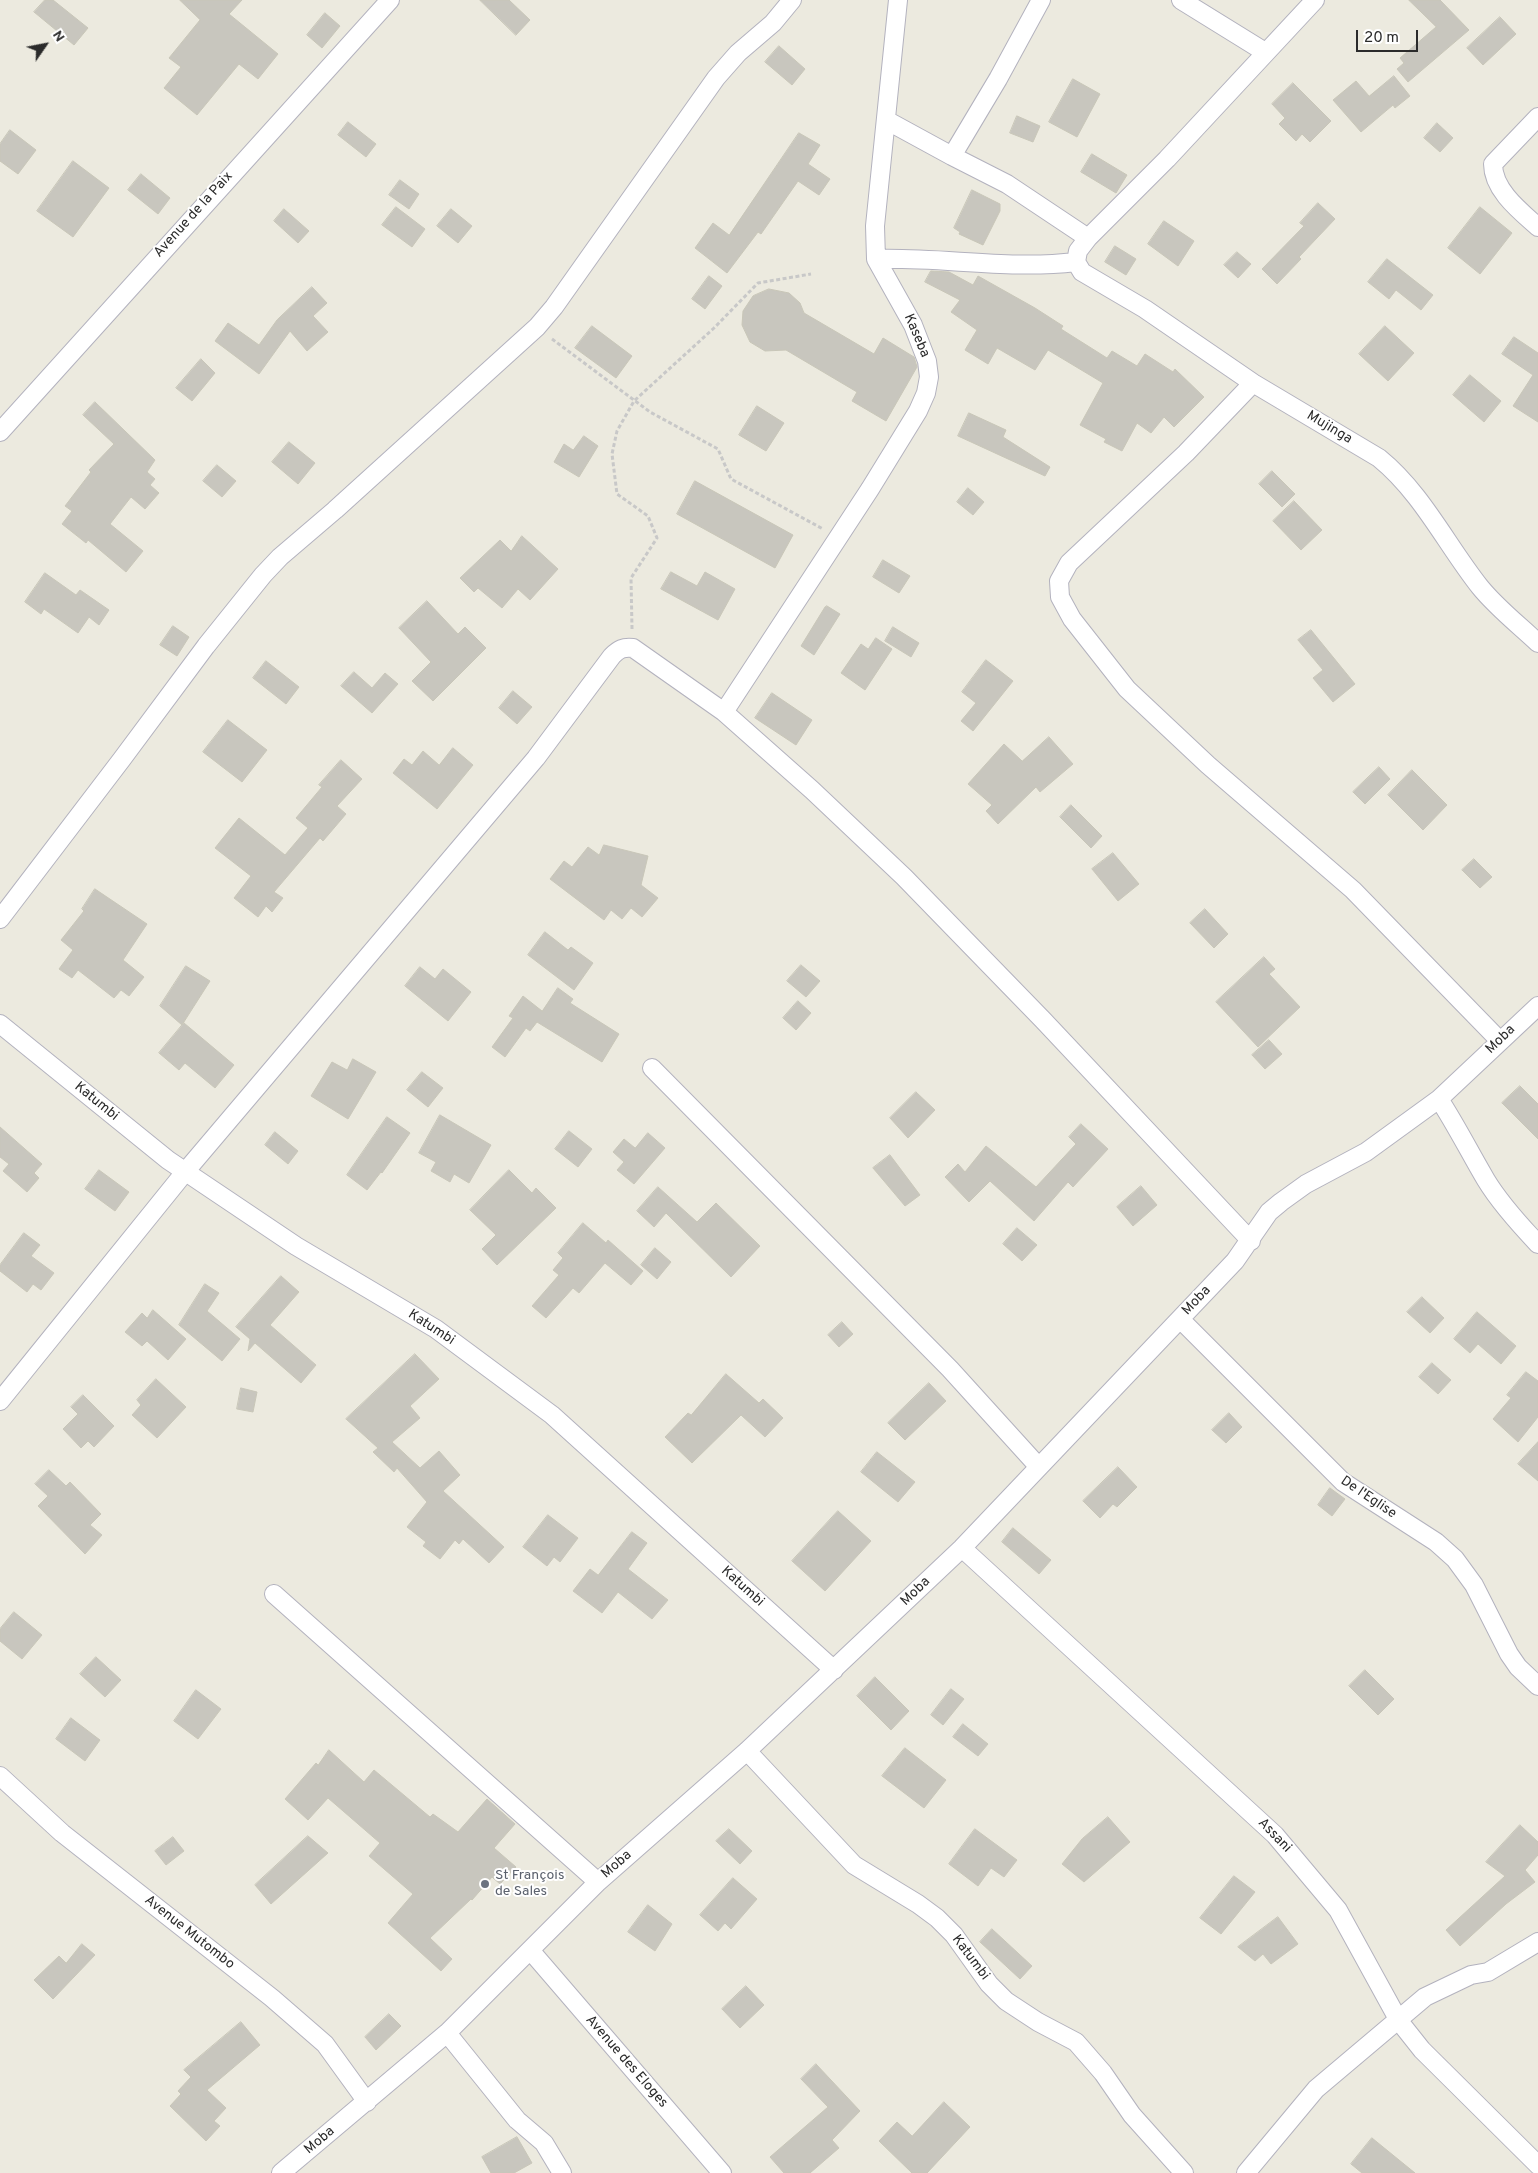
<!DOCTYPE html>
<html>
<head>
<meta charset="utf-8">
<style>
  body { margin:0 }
  #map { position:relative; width:1538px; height:2173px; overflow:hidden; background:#eceadf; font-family:Overpass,sans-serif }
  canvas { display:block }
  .north { position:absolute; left:20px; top:20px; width:50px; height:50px; -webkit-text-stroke:4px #fff; paint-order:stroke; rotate:57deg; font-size:14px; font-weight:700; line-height:20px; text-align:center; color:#2b2b2b }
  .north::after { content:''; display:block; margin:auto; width:18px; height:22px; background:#2b2b2b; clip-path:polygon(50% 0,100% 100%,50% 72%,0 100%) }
  .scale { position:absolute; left:1356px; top:30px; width:62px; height:22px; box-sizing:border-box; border:2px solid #2b2b2b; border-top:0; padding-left:6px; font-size:15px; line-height:18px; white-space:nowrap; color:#2b2b2b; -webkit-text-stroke:4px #fff; paint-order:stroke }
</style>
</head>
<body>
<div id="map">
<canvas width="1538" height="2173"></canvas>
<div class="north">N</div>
<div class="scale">20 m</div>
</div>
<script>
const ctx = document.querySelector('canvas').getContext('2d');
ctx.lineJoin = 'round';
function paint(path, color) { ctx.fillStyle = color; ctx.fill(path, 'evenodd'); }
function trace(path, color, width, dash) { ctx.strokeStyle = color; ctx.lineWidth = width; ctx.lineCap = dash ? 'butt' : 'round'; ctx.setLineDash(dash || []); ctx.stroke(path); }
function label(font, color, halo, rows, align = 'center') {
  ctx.font = font + ' Overpass,sans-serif'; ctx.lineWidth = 4; ctx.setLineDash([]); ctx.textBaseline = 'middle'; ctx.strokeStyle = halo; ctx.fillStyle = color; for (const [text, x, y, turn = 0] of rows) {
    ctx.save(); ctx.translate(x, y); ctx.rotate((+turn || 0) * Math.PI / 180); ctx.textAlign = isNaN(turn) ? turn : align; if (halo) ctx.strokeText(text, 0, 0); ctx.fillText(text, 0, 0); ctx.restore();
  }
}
const building = new Path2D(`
  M45,0H53L88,28L74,45L34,12Z
  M180,0H242L229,14L278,54L258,79L239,64L197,115L164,88L181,67L169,58L200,20Z
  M480,0H509L530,20L516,35Z
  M1409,0H1440L1469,30L1408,82L1397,69L1404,63L1400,58L1436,27Z
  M325,13L340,26L322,48L307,35Z
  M1500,17L1516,34L1483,65L1467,48Z
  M779,46L805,69L792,85L765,62Z
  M1394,76L1410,96L1395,108L1393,105L1361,132L1333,100L1356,81L1369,96Z
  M1073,79L1100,94L1077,137L1049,122Z
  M1293,83L1331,121L1310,142L1302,134L1296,141L1279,124L1285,118L1272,104Z
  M1017,116L1040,126L1033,142L1010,133Z
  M348,122L376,144L366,157L338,135Z
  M1437,123L1453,138L1440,152L1424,138Z
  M10,130L36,150L18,174L0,161V144Z
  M799,133L820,145L808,164L830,179L819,195L798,181L761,234L758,232L727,273L695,248L713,223L729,235Z
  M1092,154L1127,175L1116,193L1081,172Z
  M73,161L109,188L73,237L37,211Z
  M141,174L170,198L158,214L128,190Z
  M400,180L419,194L409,209L389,195Z
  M972,190L1000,204V211L983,245L959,234L960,232L954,228Z
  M1318,203L1335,219L1299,257L1301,259L1277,284L1262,269L1304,226L1300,223Z
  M396,207L425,229L412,247L382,225Z
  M1480,207L1512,233L1480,274L1448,248Z
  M284,209L309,231L298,243L274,221Z
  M451,209L472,226L458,243L437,226Z
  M1164,221L1194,241L1178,266L1148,244Z
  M1115,246L1136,259L1126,275L1105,262Z
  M1237,252L1251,264L1238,278L1224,265Z
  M1387,259L1433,295L1421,310L1396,290L1389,299L1368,282Z
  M931,271L949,272L973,285L978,276L1035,308L1063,326L1061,329L1107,358L1112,351L1137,366L1145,354L1173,372L1175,369L1204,397L1174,427L1164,417L1151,433L1137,423L1122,451L1104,442L1106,439L1080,425L1103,383L1048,350L1035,370L997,348L988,364L965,350L977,330L951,312L960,300L925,282Z
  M709,276L722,286L705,309L692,299Z
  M312,287L327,303L313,316L328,332L307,351L290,331L259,374L215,341L228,323L259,345L277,320Z
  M769,289L789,293L800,303L804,313L874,354L883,338L914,357L917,367L886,421L852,401L857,392L786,350L765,351L750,342L742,325L743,311L753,296Z
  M592,326L632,356L616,378L575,348Z
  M1385,326L1414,353L1388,381L1359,354Z
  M1514,337L1538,353V422L1513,406L1533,375L1502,354Z
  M201,359L215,373L192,401L176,388Z
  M1470,375L1501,401L1484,422L1453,395Z
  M95,402L155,460L147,472L155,479L150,485L159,493L145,509L131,497L110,524L143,551L126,572L88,540L86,543L62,524L72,511L65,506L91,472L89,470L114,444L83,415Z
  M757,406L784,423L766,451L739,435Z
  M969,413L1006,430L1003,437L1050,467L1045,476L958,436Z
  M584,436L598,446L579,477L554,462L564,444L573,450Z
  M289,442L315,463L298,484L272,462Z
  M217,465L236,481L222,497L203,481Z
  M1272,471L1295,494L1282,507L1259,484Z
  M695,481L793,535L775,568L677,514Z
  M968,488L984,502L973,515L957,502Z
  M1294,501L1322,530L1301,550L1273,521Z
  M522,536L558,569L530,600L518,589L502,608L478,588L474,592L460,578L500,540L511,551Z
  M883,560L910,576L899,593L873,577Z
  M671,572L697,586L705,572L735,589L718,620L661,589Z
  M45,573L76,595L80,590L109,610L99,625L89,617L78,633L44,609L41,614L25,602Z
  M427,601L458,634L465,627L486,648L433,701L412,681L431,662L399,628Z
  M827,606L840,614L814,655L801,646L825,607Z
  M173,626L189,637L177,656L160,645Z
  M893,627L919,643L911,657L885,641Z
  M1311,630L1355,684L1333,702L1313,678L1323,670L1298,640Z
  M876,638L892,649L865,690L841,673L861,644L868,649Z
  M986,660L1013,681L973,731L961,721L976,703L962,692Z
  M266,661L299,687L286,704L253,678Z
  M354,672L372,688L385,673L398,684L372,713L341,686Z
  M513,691L532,707L517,724L499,708Z
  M772,693L812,720L796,745L755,718Z
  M228,720L267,750L242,782L203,752Z
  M1049,737L1073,764L1040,792L1036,787L998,824L986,811L992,805L968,784L1004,744L1022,761Z
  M453,748L473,765L437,809L393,773L404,759L412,765L423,751L439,765Z
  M341,760L362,779L337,806L346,814L323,841L320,838L274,892L283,898L272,912L266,906L258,917L234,898L251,876L215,848L239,818L285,855L308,828L296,818L322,787L319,785Z
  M1379,767L1390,779L1365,804L1353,792Z
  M1412,770L1447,805L1423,830L1388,795Z
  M1071,805L1102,836L1091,848L1060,817Z
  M604,845L648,856L641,885L658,898L642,917L631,908L622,919L611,910L604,920L550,879L564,861L572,867L588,847L599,855Z
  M1113,853L1139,884L1118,901L1092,869Z
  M1474,859L1492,877L1480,888L1462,870Z
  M95,889L147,924L123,960L144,977L129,996L121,990L114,998L78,970L72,978L59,969L73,950L61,940L84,911L82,909Z
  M1205,909L1228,934L1214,948L1190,923Z
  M545,932L568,950L571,947L593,963L574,990L528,955Z
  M1264,957L1275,969L1269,974L1300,1007L1258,1047L1216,1002Z
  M801,965L820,981L806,997L787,981Z
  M186,966L210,981L182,1025L160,1006Z
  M420,967L435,979L443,969L471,992L448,1021L405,986Z
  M558,988L573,999L570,1003L619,1034L602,1062L537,1022L530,1031L526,1028L505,1057L492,1047L513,1018L509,1016L523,996L542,1011Z
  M798,1001L811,1013L796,1030L783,1018Z
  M184,1023L234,1065L215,1088L185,1063L179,1070L159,1053Z
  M1269,1040L1282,1054L1265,1069L1252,1055Z
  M353,1059L376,1072L348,1119L311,1096L332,1062L347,1070Z
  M422,1072L443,1088L428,1107L407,1090Z
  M1520,1086L1538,1104V1139L1502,1103Z
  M916,1092L935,1110L908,1138L890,1118Z
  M440,1115L491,1145L469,1183L454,1174L450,1182L431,1171L436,1162L419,1153Z
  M387,1117L410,1133L382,1173L381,1172L367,1190L347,1175Z
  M1081,1124L1108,1149L1073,1187L1068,1182L1034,1221L990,1181L969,1202L945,1177L958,1164L965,1172L986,1146L1036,1187L1076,1144L1069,1137Z
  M0,1127L42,1164L34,1173L39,1178L27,1192L3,1171L9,1164L0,1157Z
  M569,1131L592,1149L578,1167L555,1149Z
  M275,1132L298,1151L288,1164L265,1145Z
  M648,1133L665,1148L634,1184L617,1170L624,1162L613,1152L624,1139L635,1148Z
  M890,1155L920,1195L905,1206L873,1168Z
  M99,1170L129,1192L115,1211L85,1189Z
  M509,1170L532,1193L536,1188L556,1208L497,1265L482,1249L496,1235L470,1210Z
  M1141,1186L1157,1205L1133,1226L1117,1207Z
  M658,1187L697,1222L716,1203L760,1246L731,1277L666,1213L654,1227L637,1211Z
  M583,1223L606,1243L608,1240L643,1271L631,1285L605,1263L579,1293L573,1288L546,1318L532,1306L559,1275L553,1270L563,1258L558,1253Z
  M1017,1228L1037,1245L1022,1261L1003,1244Z
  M24,1233L40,1245L31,1256L54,1273L41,1290L33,1284L27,1292L0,1271V1265Z
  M655,1248L671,1262L657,1279L641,1265Z
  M281,1276L299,1292L270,1325L316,1365L301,1383L255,1343L248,1351L250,1339L236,1327Z
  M205,1284L219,1293L207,1311L240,1339L222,1361L179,1325Z
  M1422,1297L1444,1318L1430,1333L1407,1312Z
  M153,1310L186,1339L168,1360L147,1341L142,1346L125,1332L142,1313L147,1318Z
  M1477,1312L1516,1346L1501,1364L1478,1344L1470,1353L1454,1339Z
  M842,1322L853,1334L839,1347L828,1335Z
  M415,1354L439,1379L410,1406L420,1418L392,1442L420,1468L439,1451L460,1475L443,1491L504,1547L489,1563L463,1539L459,1544L455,1540L440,1559L423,1546L426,1542L407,1527L427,1502L397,1468L394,1472L373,1452L378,1448L346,1419Z
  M1432,1363L1451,1380L1438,1394L1419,1377Z
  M1526,1372L1538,1381V1417L1518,1442L1493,1419L1511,1398L1507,1395Z
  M726,1374L759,1403L763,1399L783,1418L765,1437L741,1415L692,1463L665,1437L688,1413L691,1415Z
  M156,1379L186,1407L157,1438L132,1415L141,1405L137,1400Z
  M929,1383L946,1401L905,1440L888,1423Z
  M241,1388L257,1392L253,1412L237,1409Z
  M83,1395L114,1426L94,1447L88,1441L81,1448L63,1429L78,1414L71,1407Z
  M1229,1413L1242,1427L1226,1443L1212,1430Z
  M1538,1442V1481L1518,1464Z
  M877,1452L915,1482L898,1502L861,1472Z
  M1118,1467L1137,1487L1117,1507L1113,1504L1100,1518L1083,1501Z
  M49,1470L66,1486L70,1482L101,1514L90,1525L102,1535L85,1554L38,1506L48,1496L35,1484Z
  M1330,1488L1345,1499L1332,1516L1318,1505Z
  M838,1511L871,1541L825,1591L792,1561Z
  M548,1515L578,1538L560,1562L554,1557L547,1566L523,1547Z
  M1013,1528L1051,1560L1039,1574L1002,1542Z
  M632,1532L647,1543L628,1569L668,1600L652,1619L618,1592L602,1613L573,1591L590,1569L598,1575Z
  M14,1612L42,1635L22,1659L0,1641V1629Z
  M96,1657L121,1680L105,1697L80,1674Z
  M1365,1670L1394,1699L1378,1715L1349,1686Z
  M875,1677L909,1711L891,1730L857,1696Z
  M951,1689L964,1699L943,1725L931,1715Z
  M196,1690L221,1709L198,1739L174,1721Z
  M71,1718L100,1740L85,1761L56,1739Z
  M963,1724L988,1744L978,1756L953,1737Z
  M905,1748L946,1780L924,1808L882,1776Z
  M329,1750L364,1782L374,1770L430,1817L433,1814L458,1832L487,1799L515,1824L494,1848L516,1867L500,1884L492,1877L472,1900L471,1899L430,1938L452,1959L441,1971L388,1923L413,1894L369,1856L380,1843L328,1798L308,1820L285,1799L316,1763L318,1765Z
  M1108,1817L1130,1842L1084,1882L1062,1864L1082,1839Z
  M1520,1825L1538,1842V1855L1525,1870L1535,1882L1506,1904L1460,1946L1446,1930L1505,1876L1486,1862Z
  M729,1829L752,1851L740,1864L716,1841Z
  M975,1829L1017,1860L1004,1877L991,1868L978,1886L949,1864Z
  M308,1836L328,1853L271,1904L255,1885Z
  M173,1837L184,1851L166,1865L155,1851Z
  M1234,1876L1255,1892L1221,1934L1200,1918Z
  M733,1878L757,1899L731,1929L725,1923L718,1931L700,1915Z
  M648,1905L672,1924L655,1951L628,1932Z
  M1278,1917L1298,1944L1271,1964L1263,1954L1255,1961L1238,1947Z
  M992,1929L1032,1966L1020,1979L980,1942Z
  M82,1944L95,1955L53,1999L34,1980L59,1956L66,1963Z
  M746,1986L764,2005L740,2028L722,2009Z
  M389,2014L401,2026L376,2050L365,2037Z
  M241,2022L260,2045L207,2090L226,2108L214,2121L220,2126L206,2141L170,2106L181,2094L178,2091L191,2077L184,2070Z
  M816,2064L860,2111L832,2140L839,2148L810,2173H784L770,2157L828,2107L801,2079Z
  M944,2102L970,2127L927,2173H912L879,2141L897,2122L912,2136Z
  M517,2137L532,2163L514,2173H491L482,2157Z
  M1372,2138L1415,2173H1362L1351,2164Z`);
const path = new Path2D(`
  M552,339L650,412L718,449L731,479L823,529
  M632,629L631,578L657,538L648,516L617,494L612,454L617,431L634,401L714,328L758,283L811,274`);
const minor = new Path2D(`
  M1181,0L1265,52
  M1538,117L1493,164C1493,190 1520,211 1538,227
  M886,120L952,156L998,79L1041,0
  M952,156L1007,184L1088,238
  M876,259C943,257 1009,270 1076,262
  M1076,262L1082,272L1145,309L1253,383L1379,458C1422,493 1446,544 1480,587C1497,608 1519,625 1538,643
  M1076,262L1078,251L1088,238L1167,159L1315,0
  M1253,383L1186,453L1069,563L1059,581L1060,597L1072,619L1127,689L1208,765L1353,890L1500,1041
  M0,432L390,0
  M724,712L870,489L918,411L926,393L929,377L927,361L913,325L876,259L875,226L898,0
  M0,919L122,759L206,646L263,575L280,557L335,510L537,327L554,307L716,78L738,53L773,23L792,0
  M0,1024L168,1160L296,1246L436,1329L552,1415L834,1670
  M652,1068L950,1369L1038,1466
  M1439,1099C1456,1125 1470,1153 1486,1180C1500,1203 1519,1224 1538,1244
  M1180,1319L1343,1482L1436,1542L1455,1559L1474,1585L1509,1654L1518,1667L1538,1686
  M0,1401L185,1172L536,758L612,656C619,649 623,647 633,648L724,712L812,790L904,877L1043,1020L1251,1241
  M962,1548L1275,1835L1338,1910L1399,2021L1422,2050L1538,2165
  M274,1594L598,1882
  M747,1751L854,1865L918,1904L937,1918L954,1935L989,1984L1006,2001L1038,2022L1076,2042L1103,2073L1132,2115L1184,2173
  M0,1776L62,1833L272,1998L325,2044L367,2102
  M530,1950L722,2173
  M447,2033L517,2120L544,2143L562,2173
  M281,2173L447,2033L598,1882L747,1751L962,1548L1235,1261L1269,1212L1281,1202L1306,1184L1366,1152L1439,1099L1538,1006
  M1246,2173L1316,2089L1425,1997L1471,1975L1488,1972L1538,1942`);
const markers = [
  [485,1884,5,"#6b7280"]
];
const streetNames = [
  ["Avenue de la Paix",194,215,-48],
  ["Kaseba",916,336,67],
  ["Mujinga",1329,428,31],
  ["Moba",1501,1040,-44],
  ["Katumbi",96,1102,39],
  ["Moba",1197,1301,-47],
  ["Katumbi",431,1328,33],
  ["De l'Eglise",1368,1498,34],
  ["Katumbi",742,1587,42],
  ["Moba",916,1592,-44],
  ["Assani",1274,1836,46],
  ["Moba",617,1865,-41],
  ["Avenue Mutombo",189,1933,38],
  ["Katumbi",970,1958,53],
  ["Avenue des Eloges",626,2062,49],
  ["Moba",320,2141,-40]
];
const worshipNames = [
  ["St François",495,1876],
  ["de Sales",495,1892]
];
paint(building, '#c8c6be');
trace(building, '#c8c6b8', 1);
trace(minor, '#b3b2be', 20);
trace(path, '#c8c8c8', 3, [4, 2.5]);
trace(minor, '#fff', 18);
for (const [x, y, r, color] of markers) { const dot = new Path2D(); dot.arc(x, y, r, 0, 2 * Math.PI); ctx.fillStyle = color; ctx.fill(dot); trace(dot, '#fff', 2); }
label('14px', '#2b2b2b', '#fff', streetNames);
label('14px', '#5b616d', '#fff', worshipNames, 'left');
</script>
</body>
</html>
